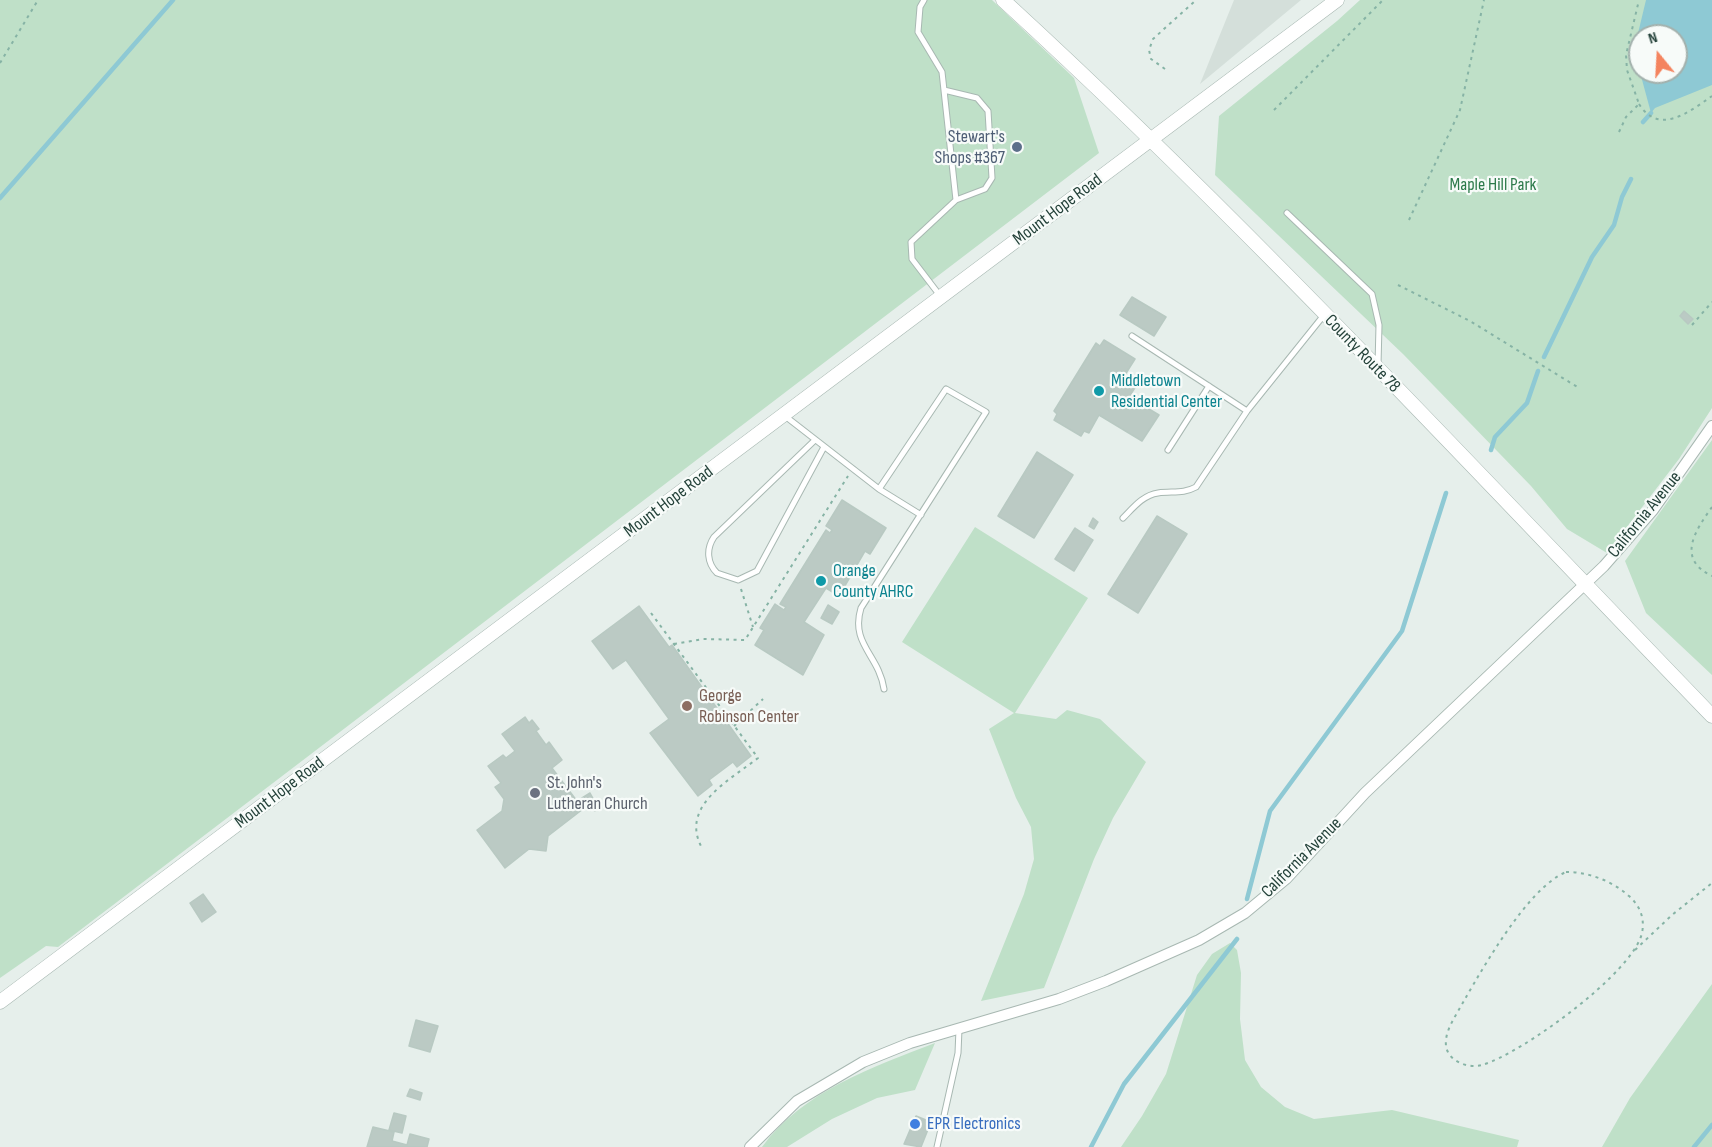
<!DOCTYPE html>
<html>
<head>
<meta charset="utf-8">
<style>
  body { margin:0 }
  #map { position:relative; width:1712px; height:1147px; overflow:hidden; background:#e6efeb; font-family:"Sofia Sans Condensed",sans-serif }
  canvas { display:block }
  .north { position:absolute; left:1628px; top:24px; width:60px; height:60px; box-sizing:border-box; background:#f7fbf9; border:2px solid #a3b1ad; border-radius:50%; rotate:342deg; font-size:16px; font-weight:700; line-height:24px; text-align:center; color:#24423a }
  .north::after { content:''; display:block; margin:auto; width:21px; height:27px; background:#f4845f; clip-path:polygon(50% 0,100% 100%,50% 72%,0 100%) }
</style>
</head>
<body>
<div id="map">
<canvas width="1712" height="1147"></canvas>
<div class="north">N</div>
</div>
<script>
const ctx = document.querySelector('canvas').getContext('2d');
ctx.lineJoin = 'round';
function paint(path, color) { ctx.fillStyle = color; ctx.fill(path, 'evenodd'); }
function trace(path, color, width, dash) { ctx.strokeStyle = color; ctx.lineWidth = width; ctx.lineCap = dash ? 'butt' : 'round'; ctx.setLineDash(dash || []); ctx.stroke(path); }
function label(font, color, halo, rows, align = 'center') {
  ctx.font = font + ' "Sofia Sans Condensed",sans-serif'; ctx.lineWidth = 4.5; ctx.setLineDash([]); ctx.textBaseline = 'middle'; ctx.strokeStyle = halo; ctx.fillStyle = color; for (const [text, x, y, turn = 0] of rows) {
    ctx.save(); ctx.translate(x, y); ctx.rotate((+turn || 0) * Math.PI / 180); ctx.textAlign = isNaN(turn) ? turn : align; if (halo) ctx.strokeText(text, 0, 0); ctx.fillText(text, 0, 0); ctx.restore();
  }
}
const built = new Path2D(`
  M1234,0H1301L1200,84Z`);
const green = new Path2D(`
  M0,0H992L1074,78L1099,153L58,947L46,946L0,978Z
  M1360,0H1712V408L1679,459L1607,553L1567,529L1531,486L1403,354L1215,175L1219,116L1337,21ZM1640,36H1676V72H1640Z
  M1712,440V675L1646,613L1625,561Z
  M975,527L1088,598L1015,713L1056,719L1067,710L1100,719L1146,762L1113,818L1094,859L1044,988L981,1001L1024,894L1034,859L1031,827L1016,798L989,729L1014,713L902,642Z
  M1230,943L1237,950L1241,973L1240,1019L1245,1060L1261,1087L1285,1107L1314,1119L1392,1110L1519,1140L1517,1147H1121L1142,1116L1166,1074L1197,975L1212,954Z
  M1712,984V1147H1602L1630,1098Z
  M935,1043L915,1090L877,1098L832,1119L787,1147H762C803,1091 873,1067 935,1043Z`);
const water = new Path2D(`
  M1646,0H1712V85L1655,108L1651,113L1634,50ZM1640,36H1676V72H1640Z`);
const stream = new Path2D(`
  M1643,122L1651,113
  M0,198L173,0
  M1544,357L1592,257L1614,225L1622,197L1631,179
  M1491,450L1495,437L1527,403L1538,371
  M1247,899L1270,811L1402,631L1446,493
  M1091,1147L1124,1084L1237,939
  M1694,1147L1712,1125`);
const building = new Path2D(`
  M1132,297L1166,317L1154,336L1120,315Z
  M1684,311L1693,319L1688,324L1680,316Z
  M1104,340L1135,359L1123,378L1136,386L1129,397L1159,415L1142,441L1099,415L1089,433L1084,431L1081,436L1054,420L1057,414L1054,411L1096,343L1100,346Z
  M1037,452L1073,475L1034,538L998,516Z
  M842,500L886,528L870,554L865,551L839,596L826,588L804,622L824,635L803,675L755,645L764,630L760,628L775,604L784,610L786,607L780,604L826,530L830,533L832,530L826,526Z
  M1157,516L1187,534L1138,613L1108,594Z
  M1093,518L1098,522L1094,529L1089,526Z
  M1075,528L1093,540L1074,571L1055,559Z
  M828,605L839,612L832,624L821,618Z
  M639,606L669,647L672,645L751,756L737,767L733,762L709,780L712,785L698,796L650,733L669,719L626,660L613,669L592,641Z
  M525,717L529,723L532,720L539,729L536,731L546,745L549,742L562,760L552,768L583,809L548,836L546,851L529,849L505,868L477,830L502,811L504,799L495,787L501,783L488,766L503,755L506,758L515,751L502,734Z
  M590,793L595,802L588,807L582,798Z
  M595,802L599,808L595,811L591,805Z
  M203,894L216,912L202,922L190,903Z
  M416,1020L438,1026L430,1052L409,1046Z
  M410,1089L422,1093L420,1100L407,1096Z
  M394,1113L406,1116L402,1133L389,1130Z
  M916,1116L931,1122L921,1147L904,1144Z
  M373,1127L394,1132L392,1141L407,1145L410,1134L429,1139L427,1147H367Z`);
const path = new Path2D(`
  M0,63L38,0
  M1165,69L1151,59L1149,50L1153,39L1196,0
  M1639,104C1659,136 1689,112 1712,96
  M1274,110L1383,0
  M1619,132L1626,117L1639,104L1627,70L1626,55L1639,0
  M1409,220L1460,110L1484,0
  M1398,285L1470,321L1579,388
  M1692,325L1712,302
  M1712,507C1695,531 1676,559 1712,576
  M741,589L753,627
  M651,613L758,758C730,780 679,806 702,848
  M674,644L703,639L745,640L848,476
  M734,726L763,699
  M1566,872C1589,872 1612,881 1629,896C1640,906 1645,918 1642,933C1633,973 1521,1054 1482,1065C1468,1069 1448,1061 1446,1046C1445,1036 1449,1028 1453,1020C1476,980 1525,889 1566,872Z
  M1635,950L1672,915L1712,883`);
const service = new Path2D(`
  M924,0L920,7L918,32L942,72L956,200L911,242L912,259L941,297
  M944,90L977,98L988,111L992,178L985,189L956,200
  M1287,213L1372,294L1379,325L1378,365
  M1132,336L1247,411
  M785,416L879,489
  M815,440L714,537C706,549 707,563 717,573L738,580L757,571L824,447
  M1168,450L1209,386
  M1123,518C1133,508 1143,495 1158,493C1173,491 1183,494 1196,487L1247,411L1324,315
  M884,689C879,655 850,644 861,608L986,412L946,389L879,489L921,515
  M937,1147L958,1053L959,1029`);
const minor = new Path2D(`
  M750,1147L797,1101L863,1062L910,1043L1059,999L1106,981L1199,940L1245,913L1286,879L1365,793L1604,566L1653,510L1712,426`);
const tertiary = new Path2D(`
  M1003,0C1251,227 1479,475 1712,716
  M0,1002L1337,0`);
const markers = [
  [1017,147,6,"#5c6f8a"],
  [1099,391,6,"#0f9aa8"],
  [821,581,6,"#0f9aa8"],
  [687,706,6,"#8d6e63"],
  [535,793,6,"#6b7280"],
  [915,1124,6,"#3f7fe0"]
];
const serviceNames = [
  ["Stewart's",1005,137],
  ["Shops #367",1005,158]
];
const parkNames = [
  ["Maple Hill Park",1493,185]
];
const streetNames = [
  ["Mount Hope Road",1058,210,-37],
  ["County Route 78",1362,354,46],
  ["Mount Hope Road",669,502,-37],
  ["California Avenue",1645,515,-51],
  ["Mount Hope Road",280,793,-37],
  ["California Avenue",1302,858,-45]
];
const cultureNames = [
  ["Middletown",1111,381],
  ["Residential Center",1111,402],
  ["Orange",833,571],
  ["County AHRC",833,592]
];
const educationNames = [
  ["George",699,696],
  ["Robinson Center",699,717]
];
const worshipNames = [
  ["St. John's",547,783],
  ["Lutheran Church",547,804]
];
const shopNames = [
  ["EPR Electronics",927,1124]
];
paint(built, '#d4dfda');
paint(green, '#bfe0c8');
paint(water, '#8ec9d4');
trace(stream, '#8ec9d4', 4.5);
paint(building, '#bbcac4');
trace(building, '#b8c9c2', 1.5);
trace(service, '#a8b8b2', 7);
trace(minor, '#a8b8b2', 12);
trace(tertiary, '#a8b8b2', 15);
trace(path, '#86b3a5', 2, [3, 4.5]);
trace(service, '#fff', 5);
trace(minor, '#fff', 10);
trace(tertiary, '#fff', 14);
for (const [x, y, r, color] of markers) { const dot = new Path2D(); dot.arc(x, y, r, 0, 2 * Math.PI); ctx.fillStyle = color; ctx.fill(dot); trace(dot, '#f7fbf9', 2); }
label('18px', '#4e5e75', '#f7fbf9', serviceNames, 'right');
label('18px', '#2d7a4b', '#f7fbf9', parkNames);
label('18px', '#24423a', '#f7fbf9', streetNames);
label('18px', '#0d838f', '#f7fbf9', cultureNames, 'left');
label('18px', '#785e54', '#f7fbf9', educationNames, 'left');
label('18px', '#5b616d', '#f7fbf9', worshipNames, 'left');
label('18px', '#366cbe', '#f7fbf9', shopNames, 'left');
</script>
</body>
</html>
